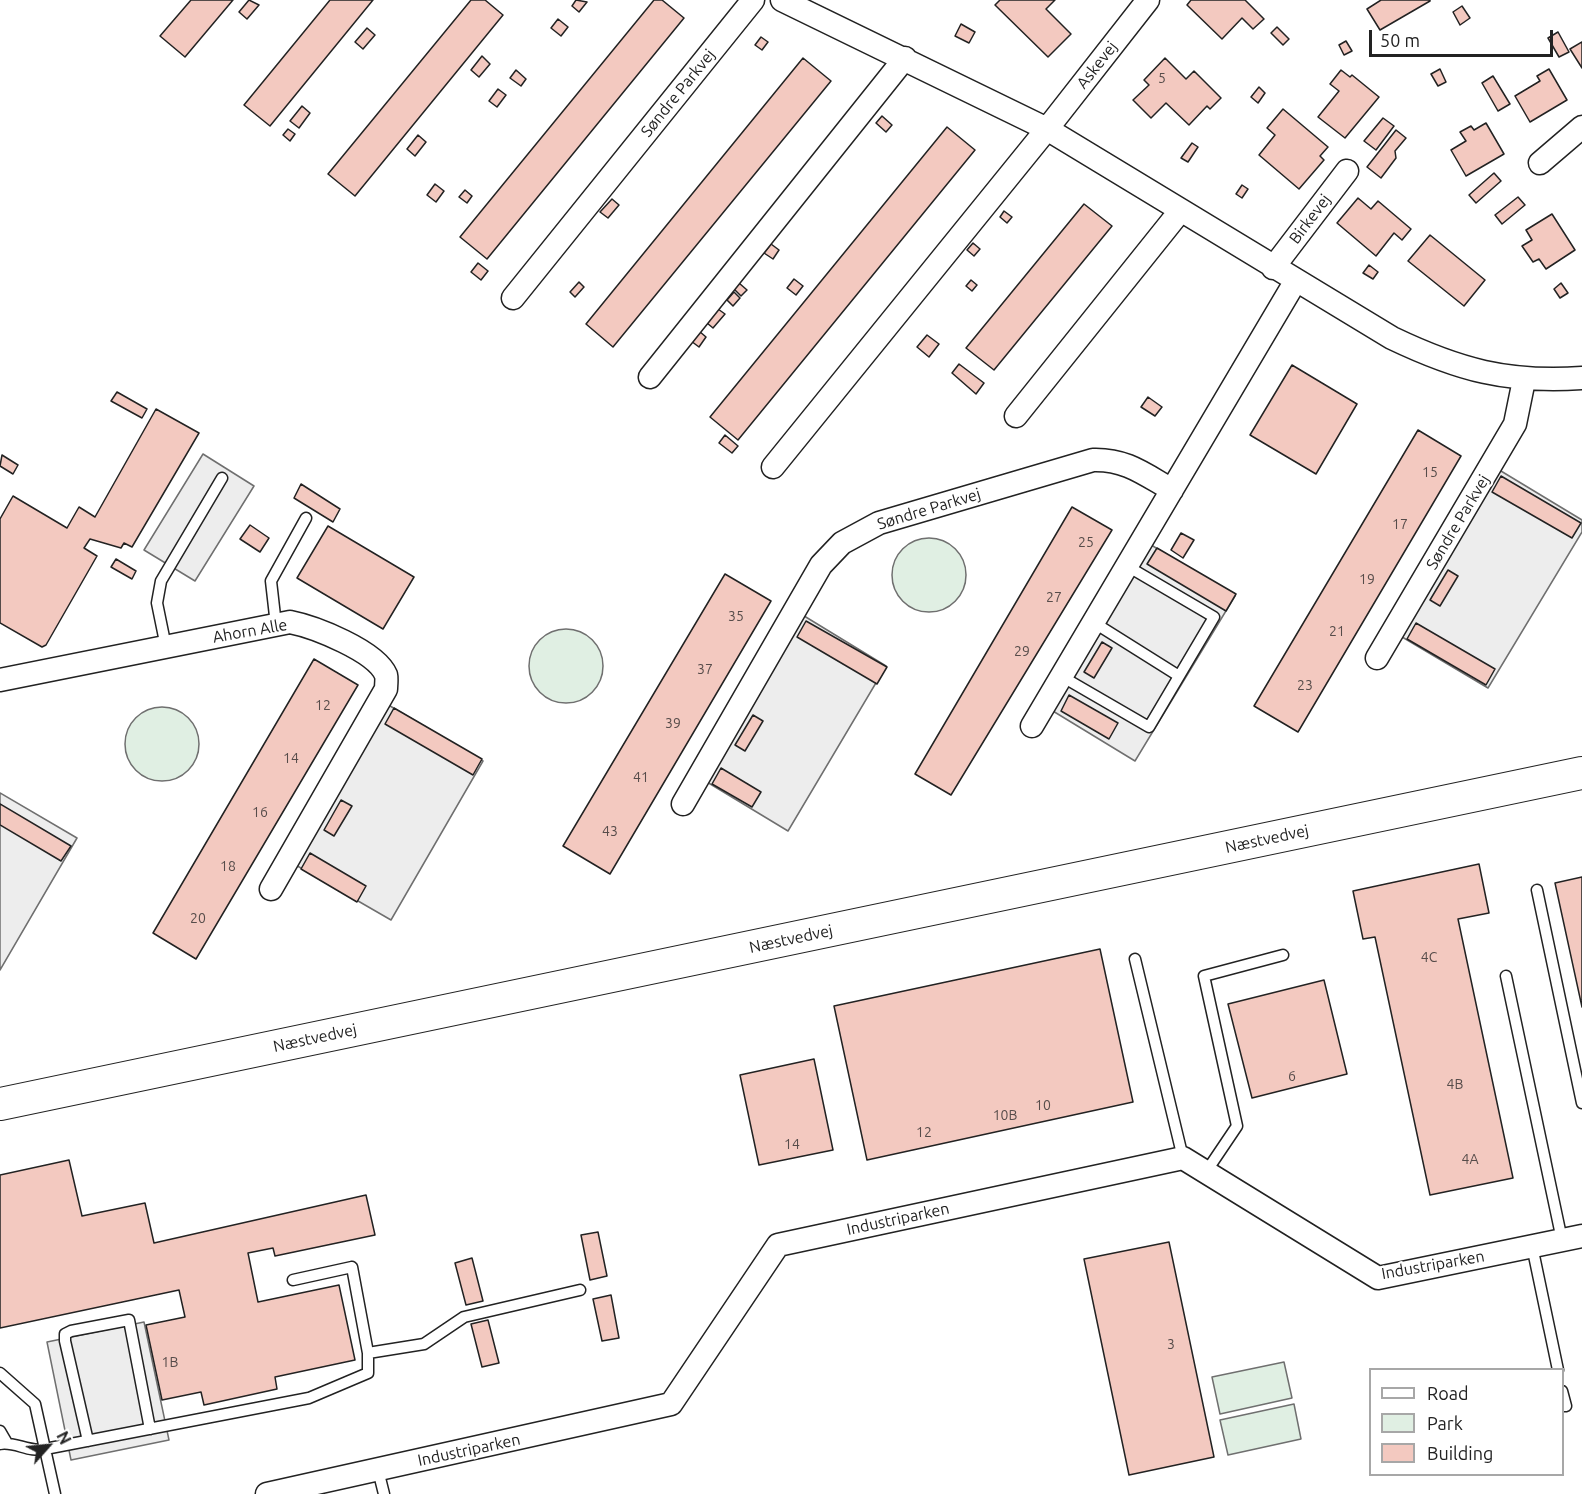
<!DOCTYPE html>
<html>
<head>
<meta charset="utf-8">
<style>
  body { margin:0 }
  #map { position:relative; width:1582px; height:1494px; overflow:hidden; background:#fff; font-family:Ubuntu,sans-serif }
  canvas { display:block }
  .legend { position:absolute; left:1369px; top:1368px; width:195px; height:108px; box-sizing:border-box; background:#fff; border:2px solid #a7a7a7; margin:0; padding:8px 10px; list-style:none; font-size:18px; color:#222 }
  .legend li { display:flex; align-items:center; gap:12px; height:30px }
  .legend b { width:30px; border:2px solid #a7a7a7 }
  .north { position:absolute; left:18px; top:1416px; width:60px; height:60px; -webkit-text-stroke:4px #fff; paint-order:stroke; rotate:63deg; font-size:16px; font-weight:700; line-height:24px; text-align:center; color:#222 }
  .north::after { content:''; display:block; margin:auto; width:21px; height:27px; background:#222; clip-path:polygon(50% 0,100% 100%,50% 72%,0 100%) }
  .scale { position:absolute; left:1369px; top:30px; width:184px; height:27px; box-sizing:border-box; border:3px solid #222; border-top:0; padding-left:8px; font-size:18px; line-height:21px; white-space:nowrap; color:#222; -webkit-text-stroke:4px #fff; paint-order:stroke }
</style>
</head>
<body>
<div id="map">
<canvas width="1582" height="1494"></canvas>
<ul class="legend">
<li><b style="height:8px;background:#fff"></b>Road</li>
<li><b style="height:16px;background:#e0efe3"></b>Park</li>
<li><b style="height:16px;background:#f3c9c0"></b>Building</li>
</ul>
<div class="north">N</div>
<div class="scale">50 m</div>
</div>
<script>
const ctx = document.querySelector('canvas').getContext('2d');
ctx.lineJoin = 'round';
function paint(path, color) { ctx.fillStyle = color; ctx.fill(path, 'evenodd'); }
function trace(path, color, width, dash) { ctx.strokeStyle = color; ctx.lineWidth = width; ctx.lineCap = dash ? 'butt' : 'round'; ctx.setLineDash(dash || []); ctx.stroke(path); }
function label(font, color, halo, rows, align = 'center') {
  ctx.font = font + ' Ubuntu,sans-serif'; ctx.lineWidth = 4.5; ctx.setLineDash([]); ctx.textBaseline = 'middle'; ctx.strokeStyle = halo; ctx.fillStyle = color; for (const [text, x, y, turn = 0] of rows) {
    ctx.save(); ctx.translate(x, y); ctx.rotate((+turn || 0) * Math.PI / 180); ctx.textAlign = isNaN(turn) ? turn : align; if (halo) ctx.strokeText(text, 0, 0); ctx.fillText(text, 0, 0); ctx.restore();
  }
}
const green = new Path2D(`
  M892 575a37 37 0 1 1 74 0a37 37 0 1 1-74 0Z
  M529 666a37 37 0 1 1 74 0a37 37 0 1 1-74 0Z
  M125 744a37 37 0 1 1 74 0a37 37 0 1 1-74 0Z
  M1284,1362L1292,1398L1220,1414L1212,1377Z
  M1294,1404L1301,1439L1228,1455L1220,1420Z`);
const parking = new Path2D(`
  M203,454L254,486L195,581L144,550Z
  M1491,465L1582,520V532L1488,688L1392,631Z
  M1143,540L1235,596L1135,761L1043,705Z
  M796,611L886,666L788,831L697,776Z
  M380,700L483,761L391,920L287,860Z
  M0,793L77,838L0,970Z
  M144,1322L169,1440L71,1460L47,1342Z`);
const building = new Path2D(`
  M191,0H233L185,57L160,36Z
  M249,0L259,5L247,19L239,12Z
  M330,0H373L270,126L244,105Z
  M471,0H485L503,15L355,196L328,174Z
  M576,0L587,2L579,12L572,6Z
  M654,0H662L684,18L487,259L460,237Z
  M1000,0H1055L1046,9L1071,34L1048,57L995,5Z
  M1191,0H1245L1264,19L1253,29L1242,18L1222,39L1187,5Z
  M1381,0H1430V1L1380,30L1367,9Z
  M1462,6L1470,18L1460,25L1453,12Z
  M558,19L568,27L561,36L551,28Z
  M961,24L975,32L969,43L955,36Z
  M1277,27L1289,39L1283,45L1271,33Z
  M367,28L375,35L363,49L355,42Z
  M1558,32L1569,52L1559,57L1548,38Z
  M761,37L768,42L762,50L755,45Z
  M1346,41L1352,51L1344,55L1339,45Z
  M1582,42V68L1570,49Z
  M482,56L490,64L479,77L471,70Z
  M803,58L831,81L613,347L586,324Z
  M1165,58L1186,79L1194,71L1221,98L1210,109L1207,106L1189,125L1166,103L1151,118L1133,100L1149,85L1144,80Z
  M1440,69L1446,82L1438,86L1431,74Z
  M1549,69L1567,100L1530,122L1515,96L1540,81L1537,76Z
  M516,70L526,79L521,86L510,78Z
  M1341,70L1350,77L1352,75L1379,97L1345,138L1318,117L1339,91L1330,84Z
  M1493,76L1510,104L1498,111L1482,83Z
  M1259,87L1265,93L1258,103L1251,97Z
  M498,89L506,95L497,107L489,101Z
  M302,106L310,113L299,128L290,121Z
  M1283,109L1328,147L1320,156L1324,160L1299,189L1259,155L1275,135L1267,128Z
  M882,116L892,125L886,132L876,123Z
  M1383,118L1394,126L1376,150L1364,141Z
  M1486,123L1504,154L1466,176L1451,150L1466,141L1460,132L1471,126L1474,130Z
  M947,127L975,150L738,440L710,417Z
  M288,129L295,134L290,141L283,135Z
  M1396,130L1406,138L1395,151L1396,158L1381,178L1367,167Z
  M418,135L426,142L415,156L407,149Z
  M1192,143L1198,147L1188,162L1181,158Z
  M1494,173L1501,181L1476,203L1469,195Z
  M435,184L444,191L436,202L427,195Z
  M1242,185L1248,189L1242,198L1236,194Z
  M465,190L472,196L467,203L459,197Z
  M1518,197L1525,205L1502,224L1495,215Z
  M1358,198L1371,209L1378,201L1411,229L1402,240L1394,233L1376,256L1337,223Z
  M612,199L619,205L608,218L600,212Z
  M1084,204L1112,226L994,370L966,348Z
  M1004,211L1012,217L1007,223L1000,217Z
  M1552,214L1575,250L1546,269L1539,259L1533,262L1522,246L1532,240L1526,230Z
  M1430,235L1485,280L1464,306L1408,261Z
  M973,243L980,249L974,256L967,250Z
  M771,244L779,250L773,259L764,253Z
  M478,263L488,271L481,280L471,272Z
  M1369,265L1378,272L1373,279L1363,273Z
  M794,279L803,286L796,295L787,288Z
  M971,280L977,285L972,291L966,286Z
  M579,282L584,287L575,297L570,292Z
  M739,283L747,290L741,296L734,289Z
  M1561,283L1568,293L1560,298L1554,289Z
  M734,292L740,298L733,306L727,300Z
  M718,309L725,314L713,328L707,323Z
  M699,331L706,337L699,347L691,341Z
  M927,335L939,344L929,357L917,347Z
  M959,364L984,383L976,394L952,373Z
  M1292,365L1357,404L1316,474L1250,435Z
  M117,392L147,409L142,418L111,401Z
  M1148,397L1162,407L1155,416L1141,407Z
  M156,409L199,433L132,547L124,543L121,548L90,539L84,548L97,556L46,645L42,647L0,623V519L13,496L67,528L79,507L95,517Z
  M1418,430L1461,456L1298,732L1254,706Z
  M725,435L738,446L732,453L719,443Z
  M2,455L18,465L13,474L0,466Z
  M1501,476L1581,523L1572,538L1492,492Z
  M301,484L340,509L333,522L294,498Z
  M1072,507L1112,530L951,795L915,774Z
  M250,525L269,538L260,552L240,539Z
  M328,526L414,577L383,629L297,578Z
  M1181,533L1194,540L1183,558L1171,550Z
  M1157,548L1236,594L1226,611L1147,564Z
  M116,559L136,571L132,579L111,567Z
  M1448,570L1458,576L1440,606L1430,600Z
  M725,574L771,601L610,874L563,846Z
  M806,621L887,667L877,684L797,637Z
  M1416,623L1495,669L1486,685L1407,639Z
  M1102,642L1112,648L1094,678L1084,672Z
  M314,659L358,685L196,959L153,933Z
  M1069,695L1118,723L1109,739L1061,711Z
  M394,708L482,759L473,775L385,724Z
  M753,715L763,721L745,751L735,745Z
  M721,768L761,792L752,807L712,784Z
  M341,800L352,806L334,836L324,830Z
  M0,804L71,846L61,861L0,825Z
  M310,853L366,886L357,902L301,869Z
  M1479,864L1489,913L1458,919L1513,1178L1430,1195L1375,937L1363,939L1353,891Z
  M1582,877V1007L1555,883Z
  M1100,949L1133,1102L867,1160L834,1006Z
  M1324,980L1347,1074L1252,1098L1228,1004Z
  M814,1059L833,1150L759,1165L740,1075Z
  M69,1160L82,1216L145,1203L154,1243L366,1195L375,1235L275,1256L273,1248L248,1253L258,1302L339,1285L355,1360L275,1377L277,1389L204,1405L201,1392L162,1400L146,1325L185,1317L179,1290L0,1328V1175Z
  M598,1232L607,1276L590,1280L581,1235Z
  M1169,1242L1214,1457L1129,1475L1084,1259Z
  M472,1258L483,1301L466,1305L455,1263Z
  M611,1295L619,1338L602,1341L593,1299Z
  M488,1320L499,1363L482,1367L471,1324Z`);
const service = new Path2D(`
  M1093,622L1179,676
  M276,625L271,581L306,518
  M166,647L157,603L161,581L222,478
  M1061,676L1149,727L1214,617L1127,566
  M1537,890L1582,1103
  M1135,959L1183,1158
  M1506,976L1562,1240
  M1206,1172L1237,1126L1204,976L1283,955
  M1532,1246L1558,1370
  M368,1353L424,1344L464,1317L580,1290
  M0,1373L35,1404L45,1449L309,1398L368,1373V1353L352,1267L293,1280
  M1562,1391L1566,1406H1562
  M0,1431L7,1443
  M88,1441L65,1341V1334L71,1331L129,1320L150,1429
  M0,1444C15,1441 29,1453 45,1449L55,1494
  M378,1470L384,1494`);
const minor = new Path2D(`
  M782,0L1047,129L1392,338C1459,370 1507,383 1582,378
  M1540,163L1582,127
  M1273,268L1347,171
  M513,298L753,0
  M650,377L905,58
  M1016,416L1181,210
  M773,467L1047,129L1148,0
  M1377,658L1515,424L1524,380
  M0,680L290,622C315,627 376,651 386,675C387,679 386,685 386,689L271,889
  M1032,726L1295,282
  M683,804L821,565L842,543L879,523L1093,460C1126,459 1144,474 1172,490
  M267,1494L671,1404L778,1245L1183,1158L1378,1278L1582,1236`);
const secondary = new Path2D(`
  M0,1104L1582,773`);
const numberNames = [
  ["5",1162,78],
  ["15",1430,472],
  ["17",1400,524],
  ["25",1086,542],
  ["19",1367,579],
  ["27",1054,597],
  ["35",736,616],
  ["21",1337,631],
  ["29",1022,651],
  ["37",705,669],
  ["23",1305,685],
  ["12",323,705],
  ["39",673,723],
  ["14",291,758],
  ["41",641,777],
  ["16",260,812],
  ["43",610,831],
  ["18",228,866],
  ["20",198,918],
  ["4C",1429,957],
  ["6",1292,1076],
  ["4B",1455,1084],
  ["10",1043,1105],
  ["10B",1005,1115],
  ["12",924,1132],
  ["14",792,1144],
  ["4A",1470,1159],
  ["3",1171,1344],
  ["1B",170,1362]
];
const streetNames = [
  ["Askevej",1097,65,-52],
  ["Søndre Parkvej",678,93,-51],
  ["Birkevej",1310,219,-53],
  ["Søndre Parkvej",929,509,-17],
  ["Søndre Parkvej",1458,522,-59],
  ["Ahorn Alle",250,631,-10],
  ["Næstvedvej",1267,839,-12],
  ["Næstvedvej",791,939,-12],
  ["Næstvedvej",315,1038,-12],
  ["Industriparken",898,1219,-12],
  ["Industriparken",1433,1265,-10],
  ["Industriparken",469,1450,-12]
];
paint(green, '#e0efe3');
trace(green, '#6f6f6f', 1.5);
paint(parking, '#ededed');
trace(parking, '#6f6f6f', 1.5);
paint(building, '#f3c9c0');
trace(building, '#222', 1.5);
trace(service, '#222', 13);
trace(minor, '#222', 25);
trace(secondary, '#222', 34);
trace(service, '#fff', 10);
trace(minor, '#fff', 22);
trace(secondary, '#fff', 32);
label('14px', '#564c4a', null, numberNames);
label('16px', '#222', '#fff', streetNames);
</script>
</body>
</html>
